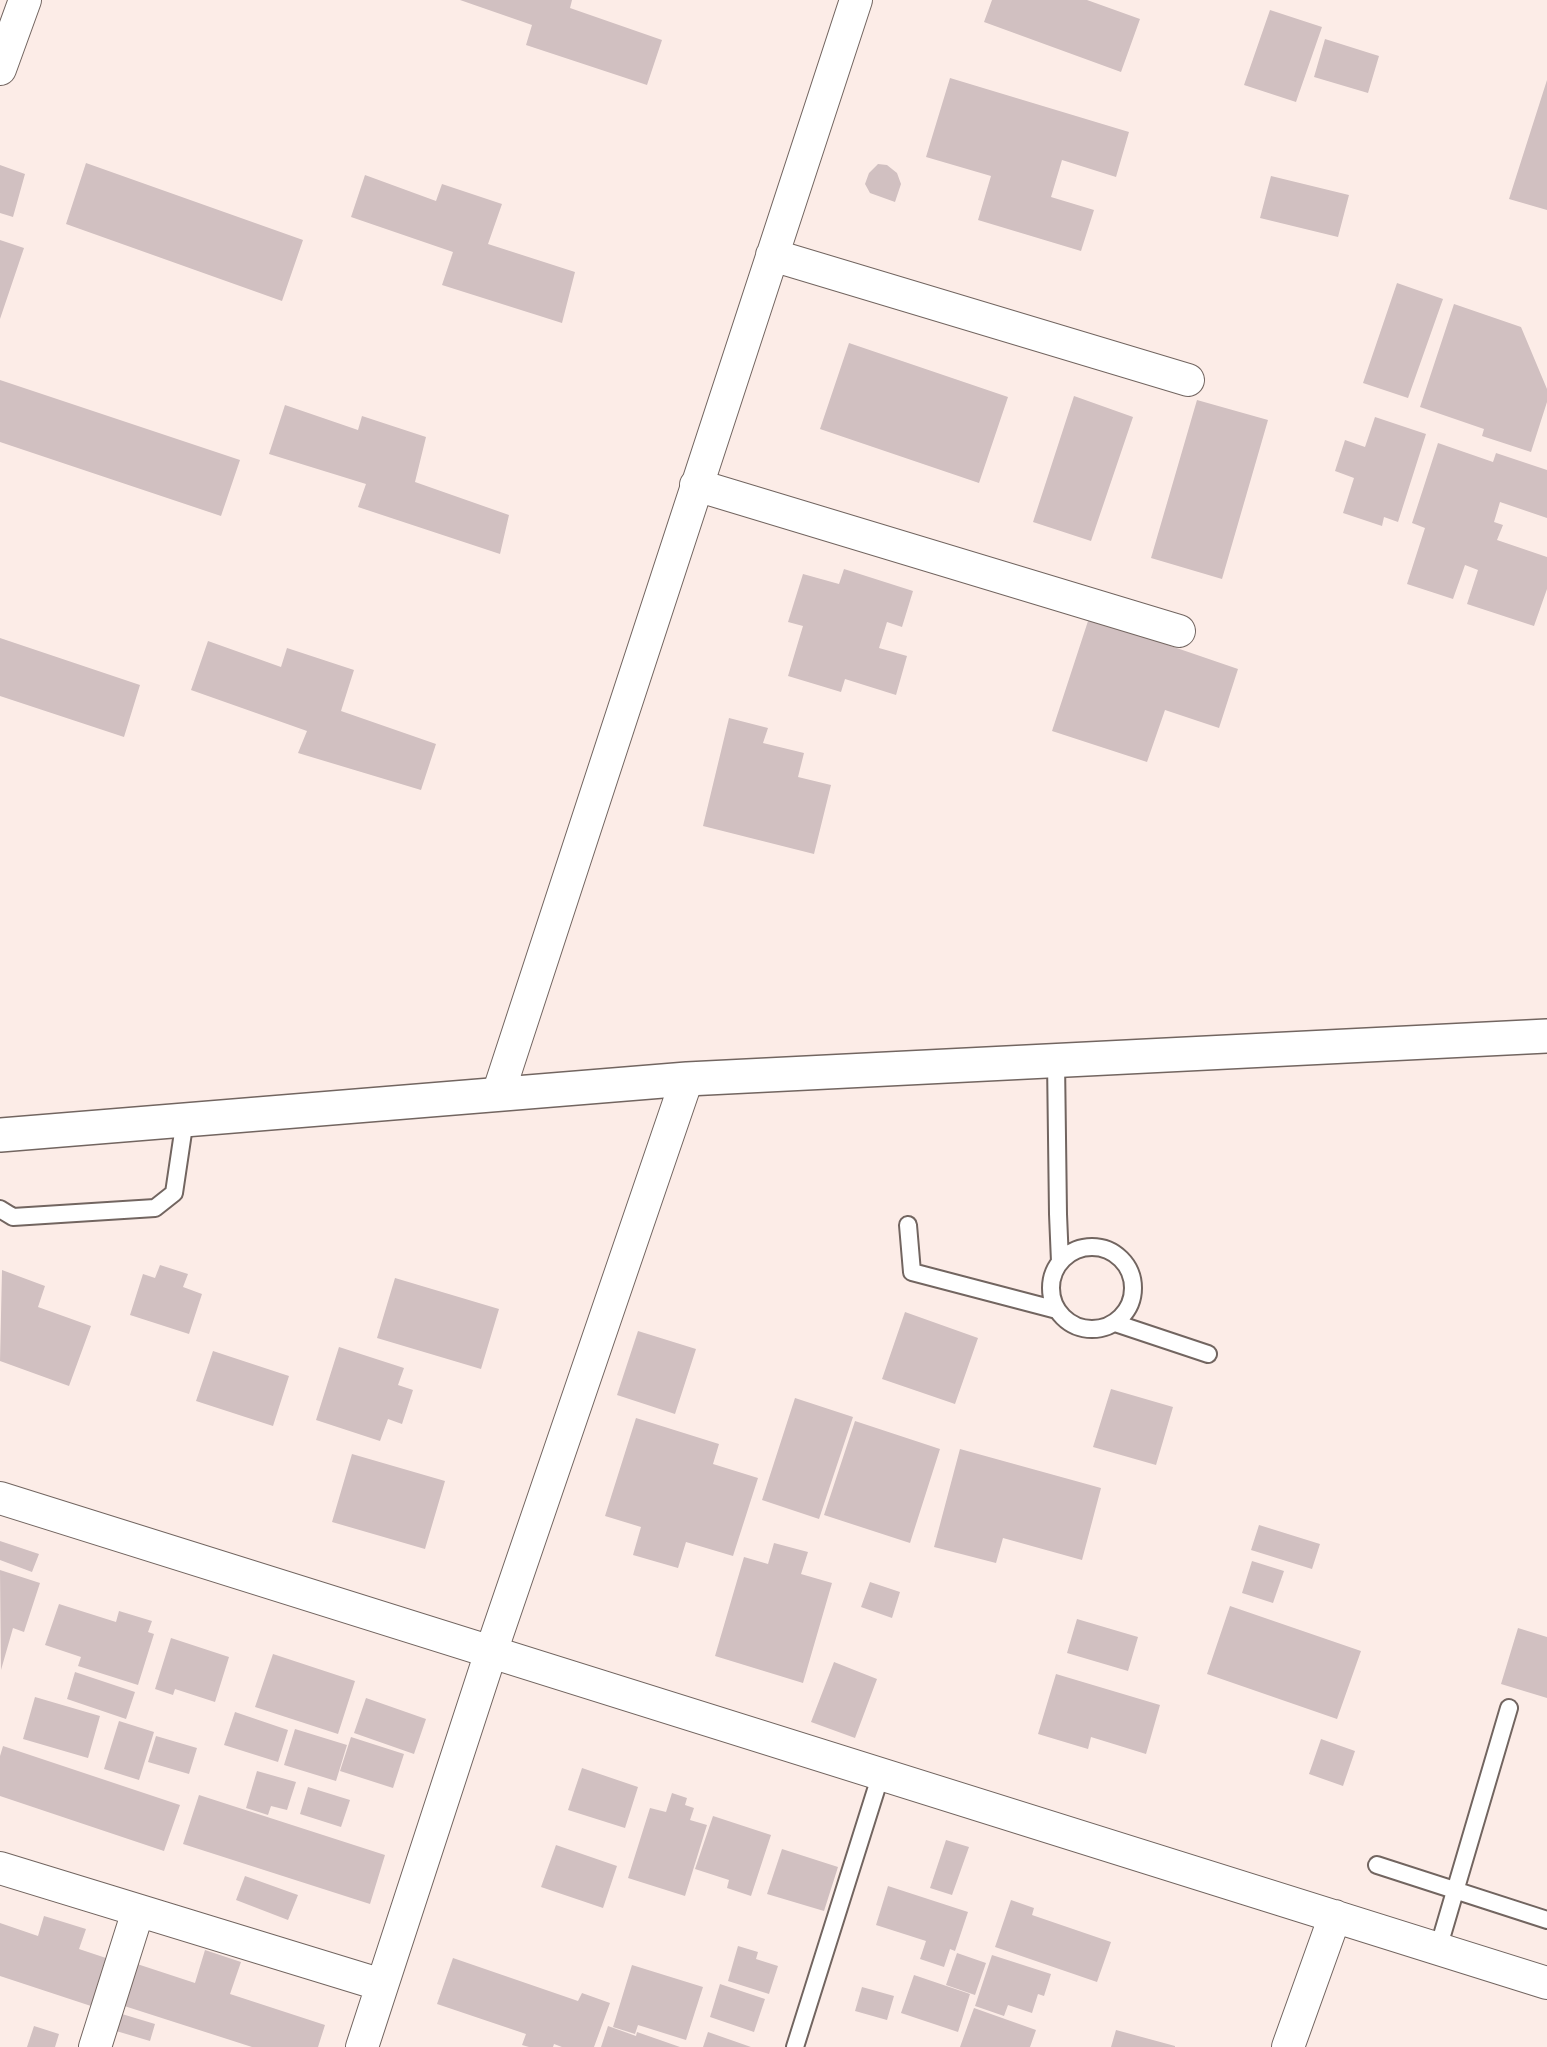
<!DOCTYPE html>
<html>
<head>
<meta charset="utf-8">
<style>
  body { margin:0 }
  canvas { display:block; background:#fcece7 }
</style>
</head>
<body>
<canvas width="1547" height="2047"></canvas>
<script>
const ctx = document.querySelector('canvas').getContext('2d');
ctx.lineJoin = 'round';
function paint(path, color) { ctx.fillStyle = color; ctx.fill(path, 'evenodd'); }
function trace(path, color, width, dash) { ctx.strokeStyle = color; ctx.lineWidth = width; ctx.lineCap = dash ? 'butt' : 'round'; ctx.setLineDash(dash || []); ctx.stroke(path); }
const building = new Path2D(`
  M460,0H572L570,8L662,40L647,85L526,45L532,25Z
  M992,0H1087L1140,19L1121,72L984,22Z
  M1270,10L1322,27L1296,102L1244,85Z
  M1325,39L1379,56L1368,93L1314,77Z
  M950,78L1129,132L1116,177L1062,160L1051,197L1094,210L1081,251L978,220L991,176L926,157Z
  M1547,80V210L1509,199Z
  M86,163L303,240L282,301L66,224Z
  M878,164L887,165L897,173L901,184L895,202L870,193L865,184L869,173Z
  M0,165L25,174L13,217L0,213Z
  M365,175L436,201L442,184L502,204L488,244L575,272L562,323L442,285L453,252L351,217Z
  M1271,176L1349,195L1338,237L1260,218Z
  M0,240L24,248L0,319Z
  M1397,283L1443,299L1408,398L1363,383Z
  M1454,304L1521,327L1547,389V402L1531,452L1482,436L1484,429L1420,407Z
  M849,343L1008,397L979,483L820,429Z
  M0,380L240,460L221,516L0,442Z
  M1074,396L1133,417L1091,541L1033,522Z
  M1197,400L1268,420L1222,579L1151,558Z
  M285,405L358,430L362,416L426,437L415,482L509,515L500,554L358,507L366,484L269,454Z
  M1375,417L1426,434L1398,522L1384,517L1382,526L1343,513L1354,478L1335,471L1345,440L1365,447Z
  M1438,443L1493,462L1496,453L1547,470V518L1500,502L1494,522L1503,525L1497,540L1547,557V589L1534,626L1467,604L1478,570L1465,565L1453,599L1407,584L1425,528L1412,523Z
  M844,569L913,591L902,627L887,622L879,648L907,656L896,695L845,679L841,692L788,676L803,626L788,622L803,574L839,584Z
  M1089,618L1238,669L1219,728L1165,710L1147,762L1052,731Z
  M0,638L140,685L124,737L0,696Z
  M208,641L281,667L287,648L354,670L341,711L436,744L421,790L298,753L307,731L191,690Z
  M729,718L768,728L763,743L804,753L798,777L831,785L814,854L703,826Z
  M160,1265L188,1274L183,1287L202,1294L189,1334L130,1315L143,1274L155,1278Z
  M2,1270L45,1286L38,1307L91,1326L69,1386L0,1361Z
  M395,1278L499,1309L481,1369L377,1338Z
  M905,1312L978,1338L955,1404L882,1379Z
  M638,1331L696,1349L675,1414L617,1395Z
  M339,1347L404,1368L398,1385L413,1390L402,1424L388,1419L380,1441L316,1420Z
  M213,1351L289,1376L273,1426L196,1401Z
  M1111,1389L1173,1407L1156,1465L1093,1447Z
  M795,1398L853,1417L819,1519L762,1500Z
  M636,1418L719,1444L713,1464L758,1478L733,1556L686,1542L678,1568L633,1555L641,1527L605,1516Z
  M855,1421L940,1449L910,1543L824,1515Z
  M960,1449L1101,1488L1082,1560L1003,1538L996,1563L934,1547Z
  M352,1454L445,1481L425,1549L332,1522Z
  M1259,1525L1320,1544L1312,1569L1251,1550Z
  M0,1541L39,1554L32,1572L0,1560Z
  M774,1543L808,1552L801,1574L832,1583L803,1683L715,1656L744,1557L768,1564Z
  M1252,1561L1284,1571L1273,1603L1242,1593Z
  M0,1570L40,1583L24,1632L13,1628L1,1670Z
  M870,1582L900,1592L892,1618L861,1607Z
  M59,1604L116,1622L119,1611L152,1621L148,1632L154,1634L138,1685L78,1666L81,1657L45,1645Z
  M1230,1606L1361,1651L1337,1719L1207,1674Z
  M1077,1619L1138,1637L1128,1671L1067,1653Z
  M1518,1628L1547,1637V1698L1501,1684Z
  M171,1638L229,1657L215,1702L175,1689L173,1695L155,1689Z
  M273,1654L355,1681L338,1734L255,1707Z
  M834,1662L877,1679L855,1738L811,1722Z
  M75,1672L135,1692L126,1719L67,1699Z
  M1056,1674L1160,1705L1146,1754L1091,1737L1088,1749L1038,1734Z
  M35,1697L100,1716L88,1758L23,1739Z
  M366,1698L426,1719L414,1754L354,1733Z
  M235,1712L288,1730L278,1762L224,1745Z
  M119,1721L154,1732L139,1780L104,1769Z
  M295,1729L347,1745L336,1781L284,1765Z
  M156,1736L197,1748L189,1774L148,1762Z
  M351,1737L404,1754L393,1788L340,1771Z
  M1321,1739L1355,1751L1343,1786L1309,1774Z
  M3,1746L180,1805L164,1851L0,1796V1756Z
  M582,1768L638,1787L625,1828L568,1810Z
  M257,1771L296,1782L287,1810L271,1806L268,1815L246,1808Z
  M308,1787L350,1800L341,1827L300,1814Z
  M672,1793L687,1798L685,1805L694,1808L690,1820L707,1825L685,1896L628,1878L650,1808L666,1812Z
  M199,1795L385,1855L370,1904L183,1844Z
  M713,1816L771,1835L751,1896L727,1888L729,1880L695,1869Z
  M946,1840L969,1847L952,1895L930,1888Z
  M556,1845L617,1866L603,1908L541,1887Z
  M782,1849L838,1867L824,1911L767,1894Z
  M245,1876L298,1895L288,1920L236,1900Z
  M888,1886L968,1912L955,1951L950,1949L944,1967L920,1959L926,1941L876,1925Z
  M1011,1900L1034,1908L1032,1915L1111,1942L1097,1982L995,1947Z
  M44,1916L86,1929L79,1949L109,1959L94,2007L0,1976V1923L38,1936Z
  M738,1946L758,1952L756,1959L778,1966L769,1994L728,1981Z
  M205,1950L241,1962L230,1994L325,2025L318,2047H252L115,2003L128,1961L195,1983Z
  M957,1953L986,1963L975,1995L946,1985Z
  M992,1955L1051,1974L1044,1996L1038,1994L1032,2013L1008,2005L1004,2016L975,2006Z
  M453,1958L578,2001L582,1993L610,2003L594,2047H562L554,2044L553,2047H529L522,2045L526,2034L437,2004Z
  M632,1965L703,1987L686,2040L638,2025L635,2034L613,2027Z
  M914,1975L970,1994L958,2032L901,2013Z
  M720,1984L765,1999L754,2032L710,2017Z
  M862,1987L894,1996L887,2020L855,2011Z
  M974,2008L1036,2030L1030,2047H960Z
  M112,2011L155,2024L150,2041L106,2028Z
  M34,2026L59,2034L55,2047H27Z
  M608,2026L636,2036L637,2032L680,2047H601Z
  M1116,2030L1175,2046V2047H1111Z
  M708,2032L751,2047H703Z`);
const lane = new Path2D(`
  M1056,1061L1058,1214L1060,1262
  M0,1209L13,1217L155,1208L174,1193L185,1119
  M908,1225L912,1272L1057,1310
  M1051 1288a41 41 0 1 1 82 0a41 41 0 1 1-82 0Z
  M1115,1323L1208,1354
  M1377,1865L1547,1920
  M1438,1949L1509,1708
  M795,2047L881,1774`);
const street = new Path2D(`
  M0,69L25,0
  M772,255L1188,380
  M696,485L1179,631
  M498,1094L856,0
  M0,1498L1547,1983
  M0,1868L382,1985
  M95,2047L138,1911
  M362,2047L491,1652L687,1079
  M1288,2047L1335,1916`);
const secondary = new Path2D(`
  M0,1135L687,1079L1547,1036`);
paint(building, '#d1c0c1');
trace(lane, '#726560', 20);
trace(street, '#726560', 34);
trace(secondary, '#726560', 36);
trace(lane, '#fff', 16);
trace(street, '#fff', 32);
trace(secondary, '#fff', 33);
</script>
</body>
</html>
